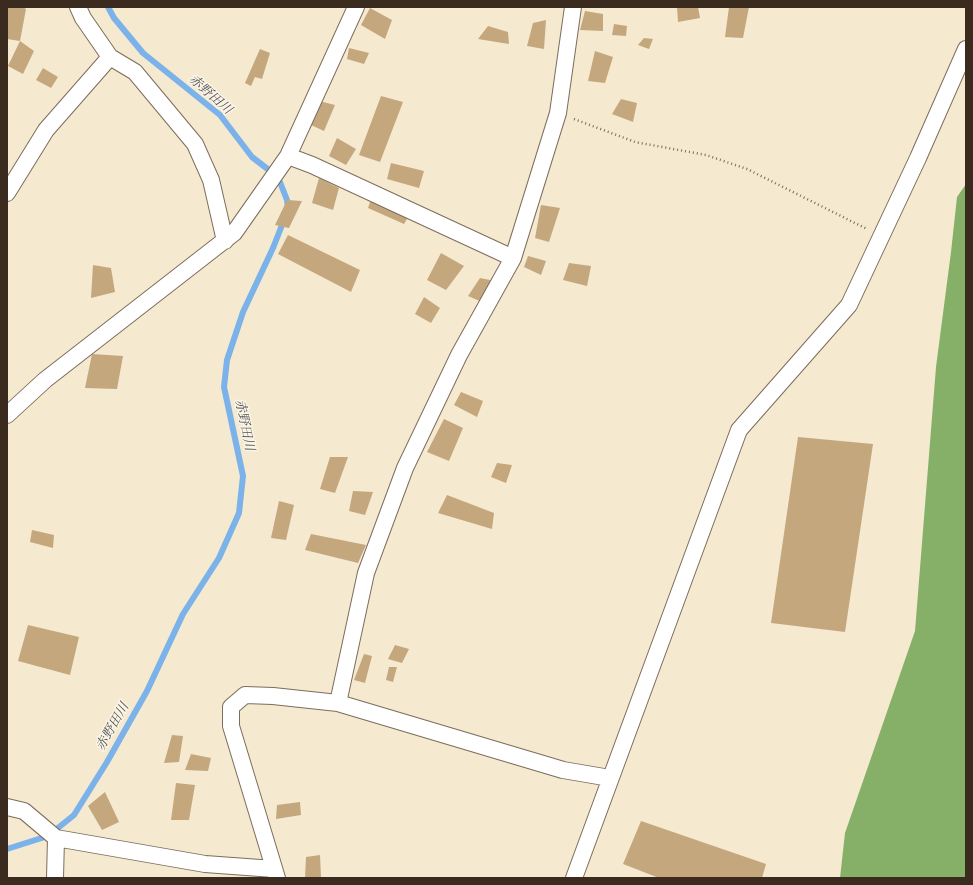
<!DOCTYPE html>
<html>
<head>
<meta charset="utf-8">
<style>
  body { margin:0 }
  #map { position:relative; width:973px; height:885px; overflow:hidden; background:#f5e9d0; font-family:"IM FELL French Canon",serif }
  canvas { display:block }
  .frame { position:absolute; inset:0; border:8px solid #3b2a1e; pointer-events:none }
</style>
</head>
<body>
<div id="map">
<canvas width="973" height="885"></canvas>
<div class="frame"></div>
</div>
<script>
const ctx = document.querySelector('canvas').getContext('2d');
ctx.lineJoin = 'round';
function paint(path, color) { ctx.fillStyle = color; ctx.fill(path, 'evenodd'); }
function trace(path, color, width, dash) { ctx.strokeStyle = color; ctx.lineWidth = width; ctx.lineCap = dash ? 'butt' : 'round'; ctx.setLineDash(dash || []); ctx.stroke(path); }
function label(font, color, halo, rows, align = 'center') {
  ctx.font = font + ' "IM FELL French Canon","Noto Serif JP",serif'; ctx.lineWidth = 3; ctx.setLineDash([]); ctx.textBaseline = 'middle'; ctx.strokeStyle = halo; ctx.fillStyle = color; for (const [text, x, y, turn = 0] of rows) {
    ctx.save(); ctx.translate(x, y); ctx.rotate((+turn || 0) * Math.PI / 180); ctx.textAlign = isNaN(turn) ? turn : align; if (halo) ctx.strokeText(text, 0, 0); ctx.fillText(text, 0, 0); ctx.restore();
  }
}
const forest = new Path2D(`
  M966,184V878H840L845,833L915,631L936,367L951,252L957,197Z`);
const stream = new Path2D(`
  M108,7L114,18L143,53L220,115L252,157L278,177L287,200L288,207
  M7,849L48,836L74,815L107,762L147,691L183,614L219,558L239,513L243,476L224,387L227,360L243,312L273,248L284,220`);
const building = new Path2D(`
  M7,7H23L26,9L20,41L7,39Z
  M677,7H698L700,18L678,22Z
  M729,7H749L743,38L725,37Z
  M370,8L392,20L385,39L361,25Z
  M585,11L603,14V31L580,30Z
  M546,20L544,49L527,46L533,23Z
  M614,24L627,26L626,36L612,35Z
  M488,26L508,32L509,44L478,39Z
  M644,38L653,39L649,49L638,45Z
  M20,41L34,51L23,74L8,66Z
  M349,48L369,53L364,64L347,59Z
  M260,49L270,53L262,79L255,77L251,86L245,83Z
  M595,51L613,57L605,83L588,81Z
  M43,68L58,77L51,88L36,80Z
  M381,96L403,102L380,162L359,155Z
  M621,99L637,103L633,122L612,114Z
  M319,101L335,105L324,131L311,125Z
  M337,138L356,149L346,165L329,156Z
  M391,163L424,171L419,188L387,179Z
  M319,178L339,188L333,210L312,203Z
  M371,199L410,214L404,224L368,208Z
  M287,200L302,201L289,228L275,225Z
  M541,205L560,208L549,242L535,238Z
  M288,235L360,270L351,292L278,254Z
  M441,253L464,266L446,290L427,280Z
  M528,256L546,261L541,275L524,267Z
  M569,263L591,266L587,286L563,280Z
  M93,265L111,268L115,292L91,298Z
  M480,278L495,281L482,302L468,296Z
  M424,297L440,308L431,323L415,314Z
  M92,354L123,356L117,389L85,388Z
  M461,392L483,401L477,417L454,405Z
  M444,419L463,428L449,461L427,452Z
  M798,437L873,444L845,632L771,623Z
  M330,457H348L335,493L320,489Z
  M497,463L512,465L506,483L491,477Z
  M353,491L373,492L365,515L349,511Z
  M447,495L494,513L492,529L438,513Z
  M279,501L294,505L286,540L271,538Z
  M32,530L54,535L53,548L30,542Z
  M311,534L366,545L358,563L305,550Z
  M28,625L79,637L70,675L18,661Z
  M395,645L409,649L402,663L388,659Z
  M364,654L372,656L365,683L354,680Z
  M389,667H397L393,682L386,680Z
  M172,735L183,736L179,762L164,763Z
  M191,754L211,758L208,771L185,770Z
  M176,783L195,785L189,820H171Z
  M105,792L119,822L102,830L88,806Z
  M300,802L301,815L276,819L277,805Z
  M641,821L766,864L762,878H659L623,864Z
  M320,855L321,877L305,878L306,857Z`);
const path = new Path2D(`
  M574,119L635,142L706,155L747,169L867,229`);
const minor = new Path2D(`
  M110,57L135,72L195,144L211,180L225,241
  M288,156L312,165L513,258
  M7,193L46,130L110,57L83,18L78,7
  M7,415L45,380L234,233L288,156L356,7
  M338,703L366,573L405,468L459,355L513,258L558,113L573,7
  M7,807L24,811L56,838L205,864L274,869
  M55,878L56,838
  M277,878L231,726V707L245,695L273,696L338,703L563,770L610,778
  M574,878L739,430L849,305L918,158L966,49`);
const waterNames = [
  ["赤野田川",210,95,41],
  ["赤野田川",244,425,78],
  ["赤野田川",113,727,-60]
];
paint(forest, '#86b067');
trace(stream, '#7ab2e9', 6);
paint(building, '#c5a77e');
trace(minor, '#7c6d5c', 18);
trace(path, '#7c6d5c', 2.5, [1, 3]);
trace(minor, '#fff', 16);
label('italic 13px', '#4e535b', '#fcf5e5', waterNames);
</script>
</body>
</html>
